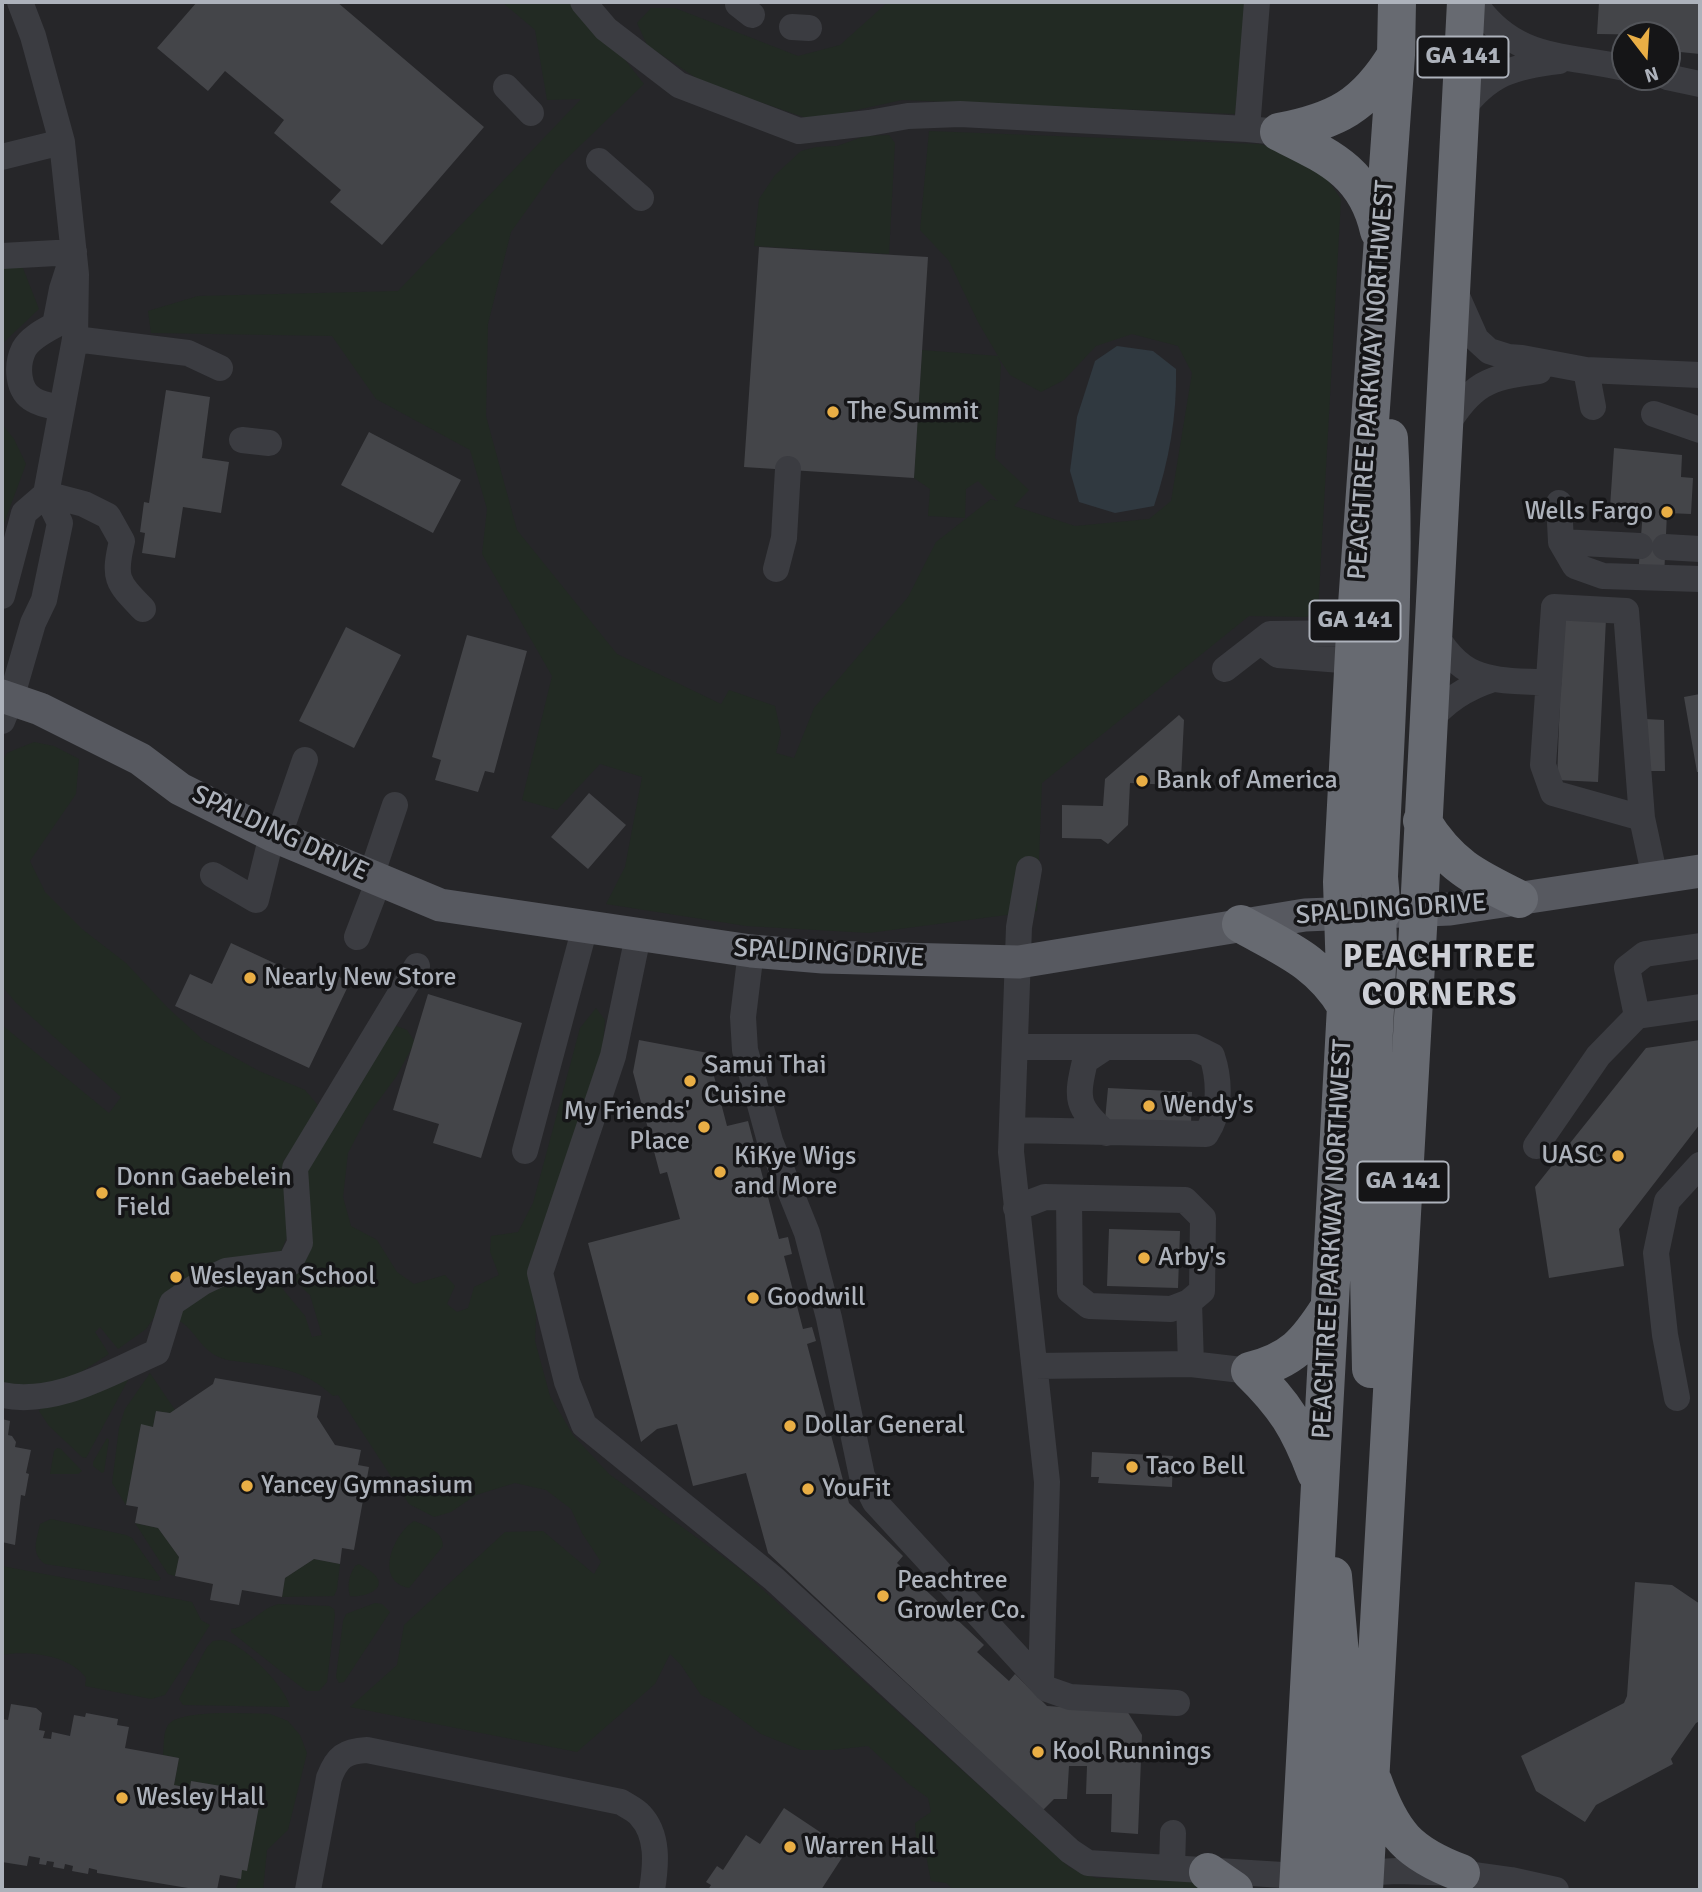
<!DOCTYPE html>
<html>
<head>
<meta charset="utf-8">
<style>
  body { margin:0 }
  #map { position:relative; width:1702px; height:1892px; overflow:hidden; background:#1a1a1c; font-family:Signika,sans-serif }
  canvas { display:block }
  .frame { position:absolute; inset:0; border:4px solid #adb2bb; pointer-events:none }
  .north { position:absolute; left:1611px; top:21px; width:70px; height:70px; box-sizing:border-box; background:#151517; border:2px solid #525459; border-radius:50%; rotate:163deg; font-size:19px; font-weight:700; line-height:28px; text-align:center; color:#adb2bb }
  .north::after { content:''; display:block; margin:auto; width:24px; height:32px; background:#e9ae45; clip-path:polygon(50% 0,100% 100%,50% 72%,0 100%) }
</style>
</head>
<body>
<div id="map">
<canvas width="1702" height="1892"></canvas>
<div class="frame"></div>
<div class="north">N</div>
</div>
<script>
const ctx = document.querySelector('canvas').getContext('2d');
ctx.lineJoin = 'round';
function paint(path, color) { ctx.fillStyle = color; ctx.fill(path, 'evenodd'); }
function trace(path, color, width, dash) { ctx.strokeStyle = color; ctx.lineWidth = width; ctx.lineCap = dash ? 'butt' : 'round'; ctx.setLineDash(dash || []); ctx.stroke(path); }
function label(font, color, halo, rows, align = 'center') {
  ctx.font = font + ' Signika,sans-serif'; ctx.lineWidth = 7; ctx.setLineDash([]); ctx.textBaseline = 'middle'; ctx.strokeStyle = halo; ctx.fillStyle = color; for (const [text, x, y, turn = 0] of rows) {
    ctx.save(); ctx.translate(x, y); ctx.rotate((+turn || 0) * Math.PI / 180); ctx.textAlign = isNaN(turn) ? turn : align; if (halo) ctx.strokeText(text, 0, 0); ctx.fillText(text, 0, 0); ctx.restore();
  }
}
const built = new Path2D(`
  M2,2H1700V1890H2ZM1625,35H1667V77H1625Z`);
const green = new Path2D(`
  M502,2H570L622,56L644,84L556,169L511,232L488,324L486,416L517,530L617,654L721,704L729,690L775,706L781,733L776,753L794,758L814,708L908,597L936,542L991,499L998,501L978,481L966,489L965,518L928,516L930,489L914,478L922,350L998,356L978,322L949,261L920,230L929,131L1259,144L1311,156L1341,199L1318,612L1306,617L1249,616L1042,783L1037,911L869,933L746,926L606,904L625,867L642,777L600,764L557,810L522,800L552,676L482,554L487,509L470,450L376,399L332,336L151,333L148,311L198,296L398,291L581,99L547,100L535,30ZM1132,334L1178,346L1192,373L1171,501L1149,519L1075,526L1014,506L1029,490L995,458L1001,365L998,357L1010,375L1041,392L1064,380L1096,346Z
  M888,2H1246L1235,114L902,100L812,120L702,82L647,45L637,23L651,8H675L798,56L840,45Z
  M889,135L895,143L889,254L754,246L759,199L775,175L801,151L816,147L837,146L865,136Z
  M21,263L39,309L2,344V267Z
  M2,424L14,439L26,464L2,529Z
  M34,742L54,746L79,759L76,794L30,861L45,892L82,929L126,963L167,1007L203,1040L259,1071L305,1090L322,1110L308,1135L283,1161L292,1225L279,1256L164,1303L146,1329L118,1349L100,1327L95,1332L109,1354L64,1383L2,1386V1025L109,1113L121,1097L16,1003L2,986V762L7,753Z
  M596,1008L605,1020L601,1067L537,1296L535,1341L550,1396L573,1435L609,1474L740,1569L1069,1867L1096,1878L1191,1879L1203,1890H954L946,1883L931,1881L926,1855L916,1838L915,1823L931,1812L928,1798L910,1785L868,1746L833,1750H801L761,1734L726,1708L701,1695L681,1665L670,1654L655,1684L577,1752L350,1707L397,1665L404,1625L505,1532L543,1531L594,1574L601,1562L582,1533L571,1509L546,1490L515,1483L476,1495L451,1512L434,1517L409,1504L338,1395L333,1396C309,1373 282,1367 250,1363C237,1361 223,1361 213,1354C199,1345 193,1328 178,1320L177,1307L221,1283L272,1276L305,1316L312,1337L322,1335L310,1295L296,1282L290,1272L301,1171L391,1024L407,1030L415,1042L396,1077L368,1115L348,1153L343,1197L351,1226L377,1240L397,1272L414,1284L445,1275L455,1286L447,1304L457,1312L468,1308L474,1287L499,1275L490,1252L491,1236L518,1232L533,1203L580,1028Z
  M135,1367L86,1458L82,1457L49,1426L39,1411L41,1408Z
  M150,1373L175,1410L170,1413L156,1411L153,1427L141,1425L126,1505L112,1483L119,1428L125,1409Z
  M107,1438L109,1440L104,1472L102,1473L93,1466V1462Z
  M57,1448L61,1449L82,1471L78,1474H50L54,1451Z
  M51,1519L126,1535L132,1538L161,1579L158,1581L45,1564C30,1553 37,1540 40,1524Z
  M414,1521C426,1525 443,1532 443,1546L409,1588C373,1581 394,1533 414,1521Z
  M135,1523L158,1528L179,1557L175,1576L168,1574Z
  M314,1559L340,1564L337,1589L334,1596L282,1597L285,1578Z
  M359,1564C364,1567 371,1571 375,1575C389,1591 360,1598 350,1596C347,1586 349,1575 355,1566Z
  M2,1566L192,1602L201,1620L210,1625L165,1695L151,1699L85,1686L86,1678C70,1655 28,1650 2,1655Z
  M375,1603L382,1604L390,1612L344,1682L339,1683L336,1677L343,1621L346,1614Z
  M279,1604L329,1606L334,1609L335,1615L327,1682L319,1691H307L301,1687L231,1632V1629C250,1627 260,1608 279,1604Z
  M222,1640C242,1642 287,1688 290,1707L183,1705L179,1699L207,1647L213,1641Z
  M270,1714L288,1721L300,1735L307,1753L288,1830L267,1850L263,1890H235L242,1870H247L260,1801L225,1795L226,1787L191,1781L190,1788L174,1785L179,1758L163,1755C164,1747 163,1734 167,1727C175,1708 251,1714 270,1714Z`);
const water = new Path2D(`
  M1117,346L1153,351L1176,369C1177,416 1169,461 1154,506L1115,513L1079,502L1070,471L1077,417L1095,361Z`);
const building = new Path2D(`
  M197,2H337L484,127L382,245L330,202L341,190L274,133L284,120L225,71L208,91L157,48Z
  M1599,2H1700V54L1670,51V37L1667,35L1597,34Z
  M759,247L928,257L914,478L744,467Z
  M166,390L210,397L202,458L229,462L221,513L183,507L175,558L142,553L145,533L140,532L144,502L149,503Z
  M369,432L461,480L433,533L341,485Z
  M1614,448L1682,455L1681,477L1693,478L1691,514L1667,513L1664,578L1638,576L1643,510L1610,507Z
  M1563,614L1606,619L1598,782L1557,780Z
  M346,627L401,655L354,748L299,721Z
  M467,635L527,651L494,773L485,771L478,792L435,780L441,760L432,757Z
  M1700,694V772H1697L1684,697Z
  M1179,715L1184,720L1181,779L1178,783L1173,785L1130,783L1128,825L1108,844L1101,839L1062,838V805L1103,806L1105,779Z
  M1645,719L1664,720L1665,771H1646Z
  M589,793L626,825L588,869L551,837Z
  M231,943L313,981L320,968L350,982L309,1068L175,1006L190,974L212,984Z
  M428,994L522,1023L481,1158L433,1143L439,1124L393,1110Z
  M639,1040L708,1053L727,1126L748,1121L779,1239L788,1237L792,1254L784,1256L803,1329L812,1327L816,1341L807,1344L849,1503L903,1556L897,1563L984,1645L977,1652L1009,1681L1015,1674L1047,1706L1127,1711L1142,1735L1138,1834L1111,1832L1112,1794H1086L1087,1766H1069L1067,1799H1054L1043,1810L1018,1787L768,1553L746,1473L693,1486L677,1424L657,1429L641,1442L588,1243L680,1219L667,1172L660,1174L633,1072Z
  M1700,1040V1124L1619,1229L1624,1266L1549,1278L1535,1187L1646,1048Z
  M1108,1088L1192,1092L1191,1125L1105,1120Z
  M1109,1229L1180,1231L1178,1288L1107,1286Z
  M215,1378L321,1396L317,1417L335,1445L361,1450L358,1465L369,1467L354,1550L342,1548L340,1564L314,1559L285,1578L282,1597L242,1590L239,1605L210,1600L213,1584L175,1576L179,1557L158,1528L135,1523L138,1507L126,1505L141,1424L153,1427L156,1411L170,1413L213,1384Z
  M2,1419L10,1421L8,1435L12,1436L16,1442L15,1447L31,1450L26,1473L29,1474L25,1496L21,1495L15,1545L2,1542Z
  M1092,1452L1173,1456L1172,1487L1098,1483L1099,1477H1091Z
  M1635,1582L1672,1585L1700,1604V1721L1696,1723L1671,1759L1673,1764L1596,1805L1585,1822L1536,1791L1521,1756L1624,1703L1627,1696Z
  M11,1704L36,1708L42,1713L39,1730L45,1731L43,1738L51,1739L52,1732L70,1736L74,1715L85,1717L86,1713L118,1719L117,1725L129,1727L125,1748L179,1758L174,1785L190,1788L191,1781L227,1787L225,1795L260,1801L247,1871L242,1870L241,1879L220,1875L217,1890H200L97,1873V1870L89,1868L88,1874L72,1871L73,1866L65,1864L64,1869L53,1867L54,1862L47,1861L46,1865L39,1864L40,1858L29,1856L27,1866L2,1862V1719L8,1720Z
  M784,1808L847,1850L821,1890H708L711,1885L706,1882L717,1866L723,1870L746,1835L760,1844Z`);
const minor = new Path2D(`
  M20,2L33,36L62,142L76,274L75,339L46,494
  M583,2L606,29L679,85L799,131L869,123L908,116L960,114L1247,129L1279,132
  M740,2L738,4L752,15
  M1474,2C1514,61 1563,54 1625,68
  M792,27L809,28
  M1667,77L1700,84
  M506,87L531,113
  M1460,112C1488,74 1513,66 1559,61
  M1247,129L1257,2
  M2,157L62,142
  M599,161L641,198
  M2,256L74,252L62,289L55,325C44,331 30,338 24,349C16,365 17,391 34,400C42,405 53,406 62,408
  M1456,294L1476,339L1489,351L1508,357L1522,358L1586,370L1700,375
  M75,339L188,353L220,368
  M1586,370L1593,407
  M1654,414L1700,430
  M1444,429C1473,384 1486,377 1539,371
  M242,440L269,443
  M46,494L84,504L108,516L122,541C113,579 117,582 143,609
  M1559,503L1561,542L1575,566L1603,576L1700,579
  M1561,542L1640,546
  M1665,547L1700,549
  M776,569L784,538L788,469
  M2,596L24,513L46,494
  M1432,629C1463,685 1492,679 1549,683
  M1261,642L1278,655L1354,661
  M1225,669L1270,634L1355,633
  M2,721L11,699L33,623L44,600L60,523L46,494
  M1427,723C1446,701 1465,688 1493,679
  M1642,818L1553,793L1543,765L1554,607L1626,611L1642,818L1655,878
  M278,838L305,760
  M1029,869L1019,927L1011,1152L1047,1482L1041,1681
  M213,875L256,900L272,835
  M371,876L395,805
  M638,936L613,1056L540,1273L567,1382L584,1425L774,1579L1070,1851L1088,1863L1299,1876L1397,1871L1461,1873L1511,1880L1556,1890
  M357,937L379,880
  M751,951L743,1017L745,1050L770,1141L807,1233L829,1318L862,1476L875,1502L1047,1689L1070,1697L1177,1703
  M1637,1016L1627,968L1645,954L1700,946
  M1106,1047L1085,1061C1076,1099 1076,1107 1106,1133
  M1012,1130L1206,1134C1221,1112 1220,1080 1212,1056L1194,1047H1015
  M1536,1146L1598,1056L1637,1016L1700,1007
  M525,1151L585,927
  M1016,1208L1045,1197L1185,1200L1203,1218L1202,1291L1189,1302L1171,1309L1089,1306L1070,1291L1069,1198
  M1189,1302L1191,1364
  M1035,1366L1191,1364L1250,1371
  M2,1395C56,1406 109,1373 157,1352L172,1303L203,1282L226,1271L290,1263L300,1243L295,1168L417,966
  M1677,1398L1665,1335L1656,1253L1667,1201L1700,1165
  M1172,1868L1173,1833
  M308,1890L329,1778C337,1757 345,1751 367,1750L621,1802C627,1806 636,1810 640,1815C659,1835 656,1865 652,1890`);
const major = new Path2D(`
  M2,696L40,709L140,759L180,789L272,835L440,905L751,951L823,957L1019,962L1305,915L1450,909L1700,871`);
const highway = new Path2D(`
  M1279,132C1329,157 1366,172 1379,231
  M1279,132C1336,121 1365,106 1396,55
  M1422,821C1449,865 1474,877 1519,899
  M1382,912L1379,877C1385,731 1397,584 1389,438
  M1241,924C1284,948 1320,962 1346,1006
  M1371,1369L1367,1179L1378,946L1377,912
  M1250,1371C1285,1405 1299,1428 1316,1473
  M1250,1371C1292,1360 1306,1344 1329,1308
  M1373,1781C1392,1834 1408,1853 1461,1873
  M1208,1872L1234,1890
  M1333,1882L1342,1677L1333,1576
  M1298,1890L1346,1006L1342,882L1355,633L1396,55L1397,2
  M1364,1890L1419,911L1466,2`);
const markers = [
  [833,412,7,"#e9ae45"],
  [1667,512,7,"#e9ae45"],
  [1142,781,7,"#e9ae45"],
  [250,978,7,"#e9ae45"],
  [690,1081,7,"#e9ae45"],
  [1149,1106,7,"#e9ae45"],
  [704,1127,7,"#e9ae45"],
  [1618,1156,7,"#e9ae45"],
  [720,1172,7,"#e9ae45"],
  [102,1193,7,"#e9ae45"],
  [1144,1258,7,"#e9ae45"],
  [176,1277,7,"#e9ae45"],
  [753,1298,7,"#e9ae45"],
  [790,1426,7,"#e9ae45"],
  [1132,1467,7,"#e9ae45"],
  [247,1486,7,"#e9ae45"],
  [808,1489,7,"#e9ae45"],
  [883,1596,7,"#e9ae45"],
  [1038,1752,7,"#e9ae45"],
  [122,1798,7,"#e9ae45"],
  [790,1847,7,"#e9ae45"]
];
const shields = [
  [1463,57,91],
  [1355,621,91],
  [1403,1182,91]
];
const shieldNames = [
  ["GA 141",1463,57],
  ["GA 141",1355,621],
  ["GA 141",1403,1182]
];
const streetNames = [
  ["PEACHTREE PARKWAY NORTHWEST",1372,380,-86],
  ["SPALDING DRIVE",280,834,25],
  ["SPALDING DRIVE",1391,910,-4],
  ["SPALDING DRIVE",829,954,3],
  ["PEACHTREE PARKWAY NORTHWEST",1333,1239,-87]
];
const poiNames = [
  ["The Summit",847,412],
  ["Wells Fargo",1653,512,"right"],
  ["Bank of America",1156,781],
  ["Nearly New Store",264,978],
  ["Samui Thai",704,1066],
  ["Cuisine",704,1096],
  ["Wendy's",1163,1106],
  ["My Friends'",690,1112,"right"],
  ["Place",690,1142,"right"],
  ["UASC",1604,1156,"right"],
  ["KiKye Wigs",734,1157],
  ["and More",734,1187],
  ["Donn Gaebelein",116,1178],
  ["Field",116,1208],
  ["Arby's",1158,1258],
  ["Wesleyan School",190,1277],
  ["Goodwill",767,1298],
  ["Dollar General",804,1426],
  ["Taco Bell",1146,1467],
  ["Yancey Gymnasium",261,1486],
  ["YouFit",822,1489],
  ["Peachtree",897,1581],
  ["Growler Co.",897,1611],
  ["Kool Runnings",1052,1752],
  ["Wesley Hall",136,1798],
  ["Warren Hall",804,1847]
];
const districtNames = [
  ["PEACHTREE",1440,958],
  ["CORNERS",1440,996]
];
paint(built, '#262629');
paint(green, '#222a23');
paint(water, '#303940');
paint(building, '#444549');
trace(minor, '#3b3c41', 26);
trace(major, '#575960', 33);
trace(highway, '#676a71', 38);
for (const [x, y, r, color] of markers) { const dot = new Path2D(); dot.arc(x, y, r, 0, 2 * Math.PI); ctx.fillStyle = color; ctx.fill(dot); trace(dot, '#151517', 2.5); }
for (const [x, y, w] of shields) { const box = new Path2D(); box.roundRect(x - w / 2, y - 20.5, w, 41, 5); ctx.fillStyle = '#151517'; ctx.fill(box); trace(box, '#adb2bb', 2); }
label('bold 24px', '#adb2bb', null, shieldNames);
label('26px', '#adb2bb', '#151517', streetNames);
label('26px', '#adb2bb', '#151517', poiNames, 'left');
ctx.letterSpacing = '2px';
label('bold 33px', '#ced0d7', '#151517', districtNames);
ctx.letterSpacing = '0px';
</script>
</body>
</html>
